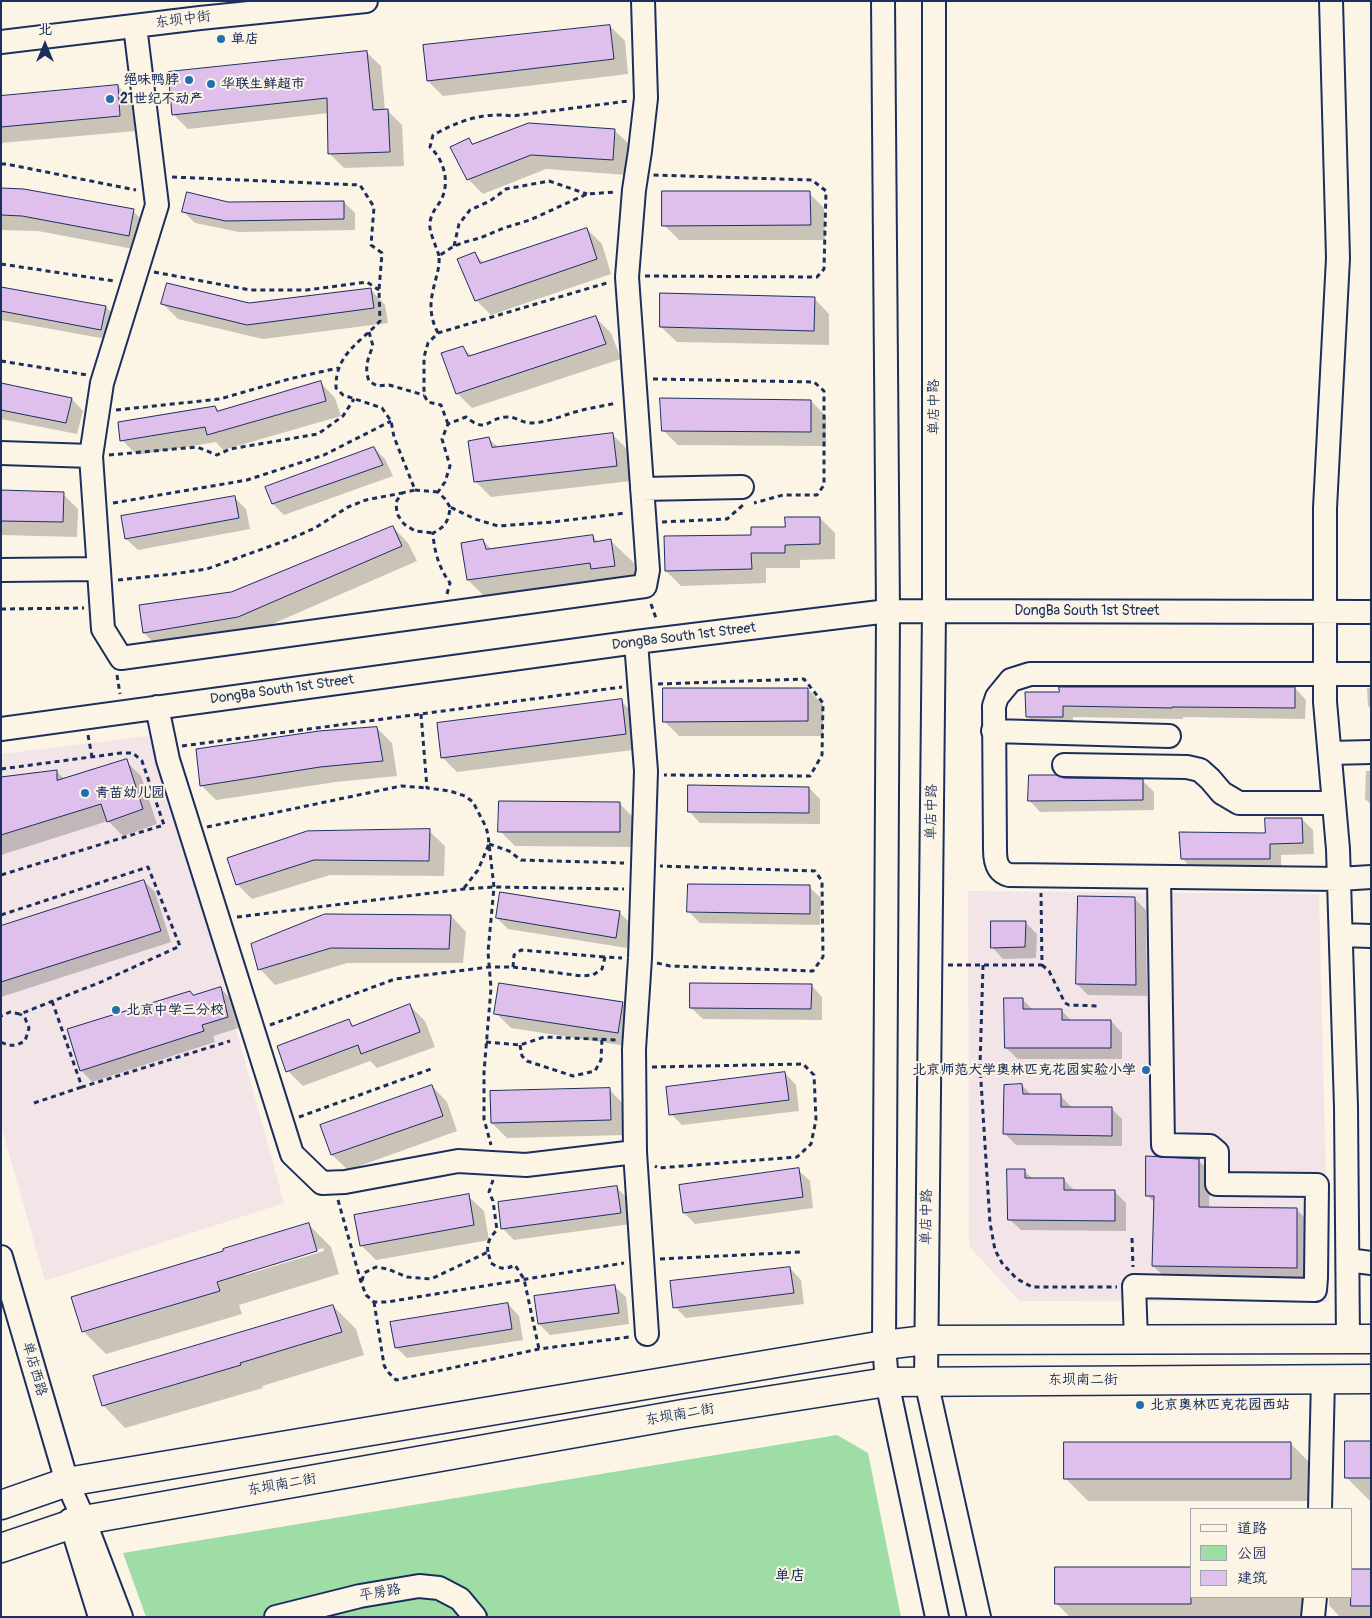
<!DOCTYPE html>
<html>
<head>
<meta charset="utf-8">
<style>
  body { margin:0 }
  #map { position:relative; width:1372px; height:1618px; overflow:hidden; background:#fcf5e5; font-family:Pangolin,"LXGW WenKai TC",sans-serif }
  canvas { display:block }
  .frame { position:absolute; inset:0; border:2px solid #1b2f5e; pointer-events:none }
  .legend { position:absolute; left:1190px; top:1508px; width:162px; height:90px; box-sizing:border-box; background:#fcf5e5; border:1px solid #a2a6af; margin:0; padding:6px 9px; list-style:none; font-size:15px; color:#1b2f5e }
  .legend li { display:flex; align-items:center; gap:10px; height:25px }
  .legend b { width:25px; border:1px solid #a2a6af }
  .north { position:absolute; left:20px; top:20px; width:50px; height:50px; -webkit-text-stroke:4px #fcf5e5; paint-order:stroke; rotate:0deg; font-size:14px; font-weight:700; line-height:20px; text-align:center; color:#1b2f5e }
  .north::after { content:''; display:block; margin:auto; width:18px; height:22px; background:#1b2f5e; clip-path:polygon(50% 0,100% 100%,50% 72%,0 100%) }
</style>
</head>
<body>
<div id="map">
<canvas width="1372" height="1618"></canvas>
<div class="frame"></div>
<ul class="legend">
<li><b style="height:6px;background:#fcf5e5"></b>道路</li>
<li><b style="height:14px;background:#9edda5"></b>公园</li>
<li><b style="height:14px;background:#dfc0ed"></b>建筑</li>
</ul>
<div class="north">北</div>
</div>
<script>
const ctx = document.querySelector('canvas').getContext('2d');
ctx.lineJoin = 'round';
function paint(path, color) { ctx.fillStyle = color; ctx.fill(path, 'evenodd'); }
function trace(path, color, width, dash) { ctx.strokeStyle = color; ctx.lineWidth = width; ctx.lineCap = dash ? 'butt' : 'round'; ctx.setLineDash(dash || []); ctx.stroke(path); }
function label(font, color, halo, rows, align = 'center') {
  ctx.font = font + ' Pangolin,"LXGW WenKai TC",sans-serif'; ctx.lineWidth = 4; ctx.setLineDash([]); ctx.textBaseline = 'middle'; ctx.strokeStyle = halo; ctx.fillStyle = color; for (const [text, x, y, turn = 0] of rows) {
    ctx.save(); ctx.translate(x, y); ctx.rotate((+turn || 0) * Math.PI / 180); ctx.textAlign = isNaN(turn) ? turn : align; if (halo) ctx.strokeText(text, 0, 0); ctx.fillText(text, 0, 0); ctx.restore();
  }
}
const built = new Path2D(`
  M149,736L182,833L284,1203L45,1281L1,1126V754Z
  M968,891L1319,894L1329,1302L1019,1301L969,1246Z`);
const green = new Path2D(`
  M837,1435L868,1453L901,1617H146L123,1553Z`);
const shadow = new Path2D(`
  M610,26L625,41L628,74L443,96L428,81Z
  M366,52L381,66L385,111H388L402,125L404,166L344,168L330,154L329,113L188,129L174,115Z
  M118,86L133,101L135,131L1,143V97Z
  M614,130L630,145L628,175L546,169L483,194L468,179L469,139L474,145Z
  M1,190L133,211L148,226L144,251L38,231L1,230Z
  M809,193L824,208L825,240H679L664,225Z
  M344,202L355,213V230L239,232L195,223L184,212L228,203Z
  M587,229L602,244L611,274L491,315L476,300L475,254L484,263Z
  M1,288L106,307L117,318L112,340L1,320Z
  M370,289L385,305L388,323L263,339L178,319L162,303L249,304Z
  M814,298L829,314V345L677,342L661,327Z
  M596,318L611,333L621,359L472,408L457,393L463,348L472,356Z
  M320,382L335,398L341,416L223,450L216,442L137,455L122,440L215,407L220,412Z
  M1,385L72,399L83,411L77,434L1,419Z
  M811,401L826,416V446L678,445L663,430Z
  M612,434L627,449L631,481L491,497L476,482L489,439L498,447Z
  M374,448L385,459L393,476L284,515L273,504Z
  M1,492L63,494L78,509L77,537L1,535Z
  M235,498L246,509L250,529L138,550L126,539L123,517Z
  M820,518L835,533V559L800,560V568H766V583L681,586L666,571L752,536L787,528Z
  M393,527L408,543L417,561L254,632L159,648L144,633L231,593Z
  M592,536L598,542L611,541L634,563L637,588L490,602L468,580L483,540L492,550Z
  M1295,688L1306,700L1305,719L1183,717V719L1073,717V728L1039,727L1027,716L1026,693Z
  M1367,688H1371V709L1368,706Z
  M808,689L823,705V736H679L664,721Z
  M621,701L636,716L641,749L457,772L442,757Z
  M377,728L392,743L397,776L336,782L216,800L201,785Z
  M126,761L141,776L157,824L123,836L108,821L1,855V779L56,771L64,779Z
  M1366,771H1371V804L1365,799Z
  M1064,779L1143,781L1154,792V810L1040,812L1029,800Z
  M809,788L820,799V824L700,823L689,811Z
  M620,804L635,819V847L515,846L500,831Z
  M1302,819L1313,830L1314,854L1281,855V870H1193L1182,858L1267,834Z
  M429,831L445,846L444,876L330,875L252,899L237,884L228,859Z
  M144,881L155,892L171,942L1,997V927Z
  M809,887L821,898L820,925L700,923L688,911Z
  M1135,899L1146,910L1147,996L1088,995L1077,984Z
  M619,912L630,923L627,948L508,929L497,918Z
  M451,916L466,932L463,963H347L275,985L260,969L253,944Z
  M1025,922L1037,934L1036,958L1003,959L992,947Z
  M811,985L822,997V1020L703,1019L691,1008Z
  M220,988L231,999L239,1028L213,1036L215,1042L92,1082L81,1070L194,996Z
  M1022,999L1034,1011L1061,1010L1072,1021H1111L1122,1033V1059H1018L1006,1048Z
  M622,1003L637,1019L633,1047L511,1028L496,1013Z
  M410,1006L425,1021L435,1047L377,1068L370,1061L303,1086L288,1071L349,1021L354,1026Z
  M785,1073L796,1085L799,1111L682,1125L671,1114Z
  M1022,1085L1032,1096H1061L1072,1108H1111L1122,1119V1146L1016,1145L1005,1134Z
  M432,1086L447,1102L457,1131L348,1170L332,1155L322,1125Z
  M609,1089L624,1105L625,1135L507,1138L492,1123Z
  M1198,1160L1210,1171L1209,1208L1296,1209L1307,1220L1308,1278L1165,1277L1153,1266L1155,1203L1147,1195Z
  M798,1170L810,1181L813,1208L695,1224L684,1213Z
  M1024,1171L1033,1179H1063L1075,1191L1115,1192L1126,1203V1231L1021,1230L1009,1219Z
  M617,1188L628,1199L631,1224L514,1240L502,1228Z
  M468,1196L484,1211L489,1240L376,1260L361,1245Z
  M308,1224L331,1247L339,1274L239,1305L242,1314L106,1354L83,1331L225,1252ZM323,1248L324,1251L245,1275V1272Z
  M790,1268L801,1280L804,1304L686,1318L675,1307Z
  M614,1286L626,1297L629,1324L550,1335L539,1324Z
  M508,1304L519,1316L523,1340L407,1358L396,1347Z
  M333,1306L356,1329L364,1355L262,1386L263,1388L125,1428L103,1405Z
  M1371,1442V1500H1369L1347,1478Z
  M1290,1443L1313,1466V1501H1088L1065,1478Z
  M1351,1571H1371V1617H1340L1329,1605V1597H1351Z
  M1191,1597H1304V1617H1070L1056,1603Z`);
const building = new Path2D(`
  M610,25L614,59L427,81L423,45Z
  M367,51L373,110L388,109L390,152L328,154L327,98L172,115L168,72Z
  M118,85L120,116L1,127V96Z
  M529,123L615,129L613,160L531,155L467,180L450,147L469,138L472,144Z
  M1,188L24,189L134,209L129,236L22,216L1,215Z
  M662,191H810L811,225L662,226Z
  M187,192L228,202L344,201V219L226,221L182,212Z
  M587,228L597,259L475,301L457,259L475,252L480,263Z
  M167,283L249,303L371,288L374,308L247,325L161,304Z
  M1,287L106,306L101,330L1,311Z
  M660,293L815,297L814,331L660,327Z
  M596,316L606,344L456,394L441,353L463,346L468,356Z
  M321,381L326,401L207,435L205,427L120,441L118,422L215,406L217,411Z
  M1,383L72,398L66,423L1,410Z
  M660,398L811,400V432L662,431Z
  M613,433L617,466L474,482L468,441L489,437L492,447Z
  M374,447L383,465L272,504L265,487Z
  M1,490L64,492L63,522L1,521Z
  M235,496L239,518L125,539L121,516Z
  M785,517H820V544L785,545V553H751L752,569L665,571L664,536L751,535V527H785Z
  M393,526L402,546L238,617L143,633L139,605L231,592Z
  M593,535L594,542L611,539L615,566L591,569L590,563L467,580L461,543L483,539L486,549Z
  M1059,687H1295V708L1172,707V708L1063,706V717H1026L1025,692H1059Z
  M663,688H808V721L663,722Z
  M622,699L626,734L441,758L437,723Z
  M377,727L383,761L320,767L200,786L196,749L319,731Z
  M127,759L143,809L107,822L101,804L1,835V777L57,770V780Z
  M1029,775H1056L1064,778L1143,779V800L1028,801Z
  M688,785L809,787V813L688,812Z
  M499,801L620,802V832H498Z
  M1265,818H1302L1303,843L1270,844V859H1181L1179,832L1265,833Z
  M430,829L429,861L314,860L236,885L227,858L307,831Z
  M144,880L161,931L1,982V926Z
  M688,884L810,885V914L687,912Z
  M500,892L620,911L616,938L496,918Z
  M1078,896L1135,897L1136,985L1076,984Z
  M325,914L451,915L449,949L331,948L258,970L251,944Z
  M991,921H1026L1025,947L991,948Z
  M499,983L623,1002L618,1033L494,1014Z
  M690,983L812,984L811,1009L690,1008Z
  M221,987L228,1017L202,1025L204,1031L80,1071L67,1029L190,991L193,995Z
  M1004,998H1023V1009H1062V1020H1111V1048H1005Z
  M410,1004L420,1032L361,1054L358,1045L286,1072L277,1046L349,1019L352,1026Z
  M785,1072L789,1100L669,1115L666,1087Z
  M1022,1084L1023,1094H1061V1107H1112V1136L1003,1134L1004,1085Z
  M432,1085L443,1116L331,1155L320,1125Z
  M610,1088L611,1120L491,1123L490,1091Z
  M1146,1156L1199,1159V1207L1297,1208V1268L1152,1266L1154,1196H1146Z
  M799,1168L803,1197L683,1213L679,1185Z
  M1007,1169H1025V1178H1064V1190H1115V1221L1008,1220Z
  M617,1186L621,1213L501,1229L498,1202Z
  M469,1194L474,1225L360,1246L354,1215Z
  M309,1223L317,1251L217,1282L220,1291L82,1332L71,1297L223,1251V1249Z
  M790,1267L794,1293L673,1308L670,1281Z
  M615,1285L619,1313L538,1324L534,1296Z
  M508,1303L512,1329L395,1348L390,1322Z
  M333,1305L342,1332L240,1363L241,1365L102,1406L93,1376Z
  M1345,1441H1371V1478H1345Z
  M1064,1442H1291V1479H1064Z
  M1055,1567H1191V1604H1055Z
  M1351,1569H1371V1606H1351Z`);
const path = new Path2D(`
  M1,164H6L136,190
  M172,177L360,185L374,207L371,245L382,253L379,290L380,321C360,343 335,354 336,388L343,395L382,408L391,421L394,437L415,490L402,493
  M454,246L459,224L470,210L490,201L506,189L549,181L587,194
  M439,256C437,248 428,230 430,222C432,210 438,207 442,198C450,180 443,159 430,147L433,135C459,121 482,112 512,116L628,101
  M1,264L114,281
  M154,272L250,290H307L367,282L379,290
  M645,276L817,277L824,269L826,191L812,180L653,175
  M369,332L373,346C368,358 364,368 369,381L377,386L389,385L424,395
  M438,333C431,320 429,306 433,291C435,279 440,269 439,256L454,246L465,242L480,238L504,228L530,220L587,194L616,192
  M1,361L87,375
  M653,379L814,382L824,391V485L817,495H783L754,503
  M116,410L220,399L289,379L338,368
  M448,424L441,405L428,402L424,395V357L428,343L438,333L610,282
  M109,455L197,447L217,455L230,449L318,434L343,416L354,399
  M415,490L438,492
  M113,503L247,480L324,455L391,421
  M450,507L445,499L438,492L445,482L450,466L442,439L448,424L466,417C488,435 487,417 508,417C516,417 523,423 530,423C546,423 561,416 575,412C589,408 603,406 617,403
  M662,522L727,519L743,505
  M118,580L173,574L207,569L290,539L315,528L348,507L366,500L402,493L396,502L397,514L404,524L415,531L433,533
  M447,594L450,583C439,568 434,551 433,533C445,527 449,521 450,507L475,519L498,526L553,522L625,513
  M651,604L657,621
  M1,609L84,608
  M117,675L120,694
  M658,684L804,679L823,703L822,755L810,776L664,775
  M421,714L427,788L450,791L465,796L473,802L486,827L488,835L494,887L488,952L491,988L484,1072V1119L491,1145
  M88,735L92,757
  M182,746L622,687
  M1,769L121,753H133L142,761L164,825L1,875
  M207,827L401,786L427,788
  M489,844L509,851L521,860L624,863
  M464,888L478,870L489,844
  M1,915L148,867L180,946L101,982L20,1014L10,1012L1,1016
  M237,917L464,889L494,887L624,889
  M657,963L670,966L813,971L823,957L822,881L815,871L660,866
  M948,965H1042L1041,893
  M983,965L980,1066L990,1223L995,1250L1002,1263L1017,1279L1032,1287H1117
  M1042,965L1049,971L1065,1003L1069,1005L1099,1006
  M513,967L514,955L521,950L605,957
  M52,1001L82,1087L230,1041
  M270,1025L395,979L489,967H513L582,976L593,975L602,969L605,957L622,958
  M1,1042C11,1047 16,1046 25,1041L29,1028L25,1018L20,1014
  M486,1042L520,1045L544,1037L617,1040
  M520,1045L522,1056L527,1061L573,1076L595,1071L601,1060L602,1039
  M652,1067L803,1064L814,1075L816,1120L811,1144L797,1157L658,1168L655,1166
  M34,1103L82,1087
  M299,1117L431,1069
  M338,1200L361,1282L366,1295L374,1302H387L624,1263
  M1132,1238L1133,1267
  M488,1252C486,1243 491,1236 497,1230L493,1201L489,1192L493,1180
  M660,1259L801,1252
  M362,1281L364,1273L376,1267L388,1269L407,1277L431,1279L488,1252L491,1263C500,1269 505,1270 515,1265L524,1279L539,1349
  M374,1302L384,1365L387,1371L396,1380L539,1349L629,1337`);
const minor = new Path2D(`
  M883,1L888,611L884,1345L887,1382L937,1617
  M934,1V611L926,1381L979,1617
  M1331,1L1338,258L1325,508V702L1338,849L1346,1107L1348,1339
  M135,26L157,205L102,383L91,456L103,629L121,658L645,586L648,570L627,277L634,190L640,151L646,98L643,1
  M1,42L200,18L366,1
  M1,453L91,456
  M642,489L742,487
  M1,570L99,569
  M1371,674H1030L1011,680L997,697L994,706L995,850C995,861 997,872 1009,875L1339,879L1371,877
  M157,707L168,760L292,1154L322,1183L345,1182L458,1161L526,1165L635,1152L634,1049L640,958L646,771L636,642
  M1,729L636,642L888,611L1371,612
  M993,731L1169,736
  M1330,753L1371,752
  M1064,765L1187,767L1200,770L1210,779L1222,793L1239,803H1334
  M1341,935L1371,936
  M635,1152L647,1334
  M1,1257L67,1482L84,1520L121,1617
  M1348,1260L1371,1263
  M1136,1340L1134,1286L1315,1290L1316,1278L1317,1185L1217,1184V1152L1210,1146L1163,1145L1159,877
  M1320,1509L1323,1379
  M70,1520L100,1617
  M276,1617L360,1596L419,1586L439,1588L460,1599L475,1617
  M1313,1617L1315,1597`);
const major = new Path2D(`
  M1,1505L67,1482L884,1345L926,1340L1371,1339
  M1,1548L84,1520L683,1414L887,1382L1371,1379`);
const markers = [
  [221,39,5,"#1f6fb2"],
  [189,80,5,"#1f6fb2"],
  [211,84,5,"#1f6fb2"],
  [110,99,5,"#1f6fb2"],
  [85,793,5,"#1f6fb2"],
  [116,1010,5,"#1f6fb2"],
  [1146,1070,5,"#1f6fb2"],
  [1140,1405,5,"#1f6fb2"]
];
const streetNames = [
  ["东坝中街",183,20,-7],
  ["单店中路",934,407,-90],
  ["DongBa South 1st Street",1087,611],
  ["DongBa South 1st Street",684,637,-7],
  ["DongBa South 1st Street",282,690,-8],
  ["单店中路",932,812,-89],
  ["单店中路",927,1217,-89],
  ["单店西路",34,1369,74],
  ["东坝南二街",1083,1380],
  ["东坝南二街",680,1415,-10],
  ["东坝南二街",282,1485,-10],
  ["平房路",380,1593,-10]
];
const poiNames = [
  ["单店",231,39],
  ["绝味鸭脖",179,80,"right"],
  ["华联生鲜超市",221,84],
  ["21世纪不动产",120,99],
  ["青苗幼儿园",95,793],
  ["北京中学三分校",126,1010],
  ["北京师范大学奥林匹克花园实验小学",1136,1070,"right"],
  ["北京奥林匹克花园西站",1150,1405]
];
const neighbourhoodNames = [
  ["单店",790,1576]
];
paint(built, '#f3e5e7');
paint(green, '#9edda5');
paint(shadow, '#0003');
paint(building, '#dfc0ed');
trace(building, '#1b2f5e', 1);
trace(minor, '#1b2f5e', 26);
trace(major, '#1b2f5e', 31);
trace(path, '#1b2f5e', 3, [5, 4]);
trace(minor, '#fcf5e5', 22);
trace(major, '#fcf5e5', 28);
for (const [x, y, r, color] of markers) { const dot = new Path2D(); dot.arc(x, y, r, 0, 2 * Math.PI); ctx.fillStyle = color; ctx.fill(dot); trace(dot, '#fcf5e5', 2); }
label('14px', '#1b2f5e', '#fcf5e5', streetNames);
label('bold 14px', '#1b2f5e', '#fcf5e5', poiNames, 'left');
label('bold 15px', '#1b2f5e', '#fcf5e5', neighbourhoodNames);
</script>
</body>
</html>
